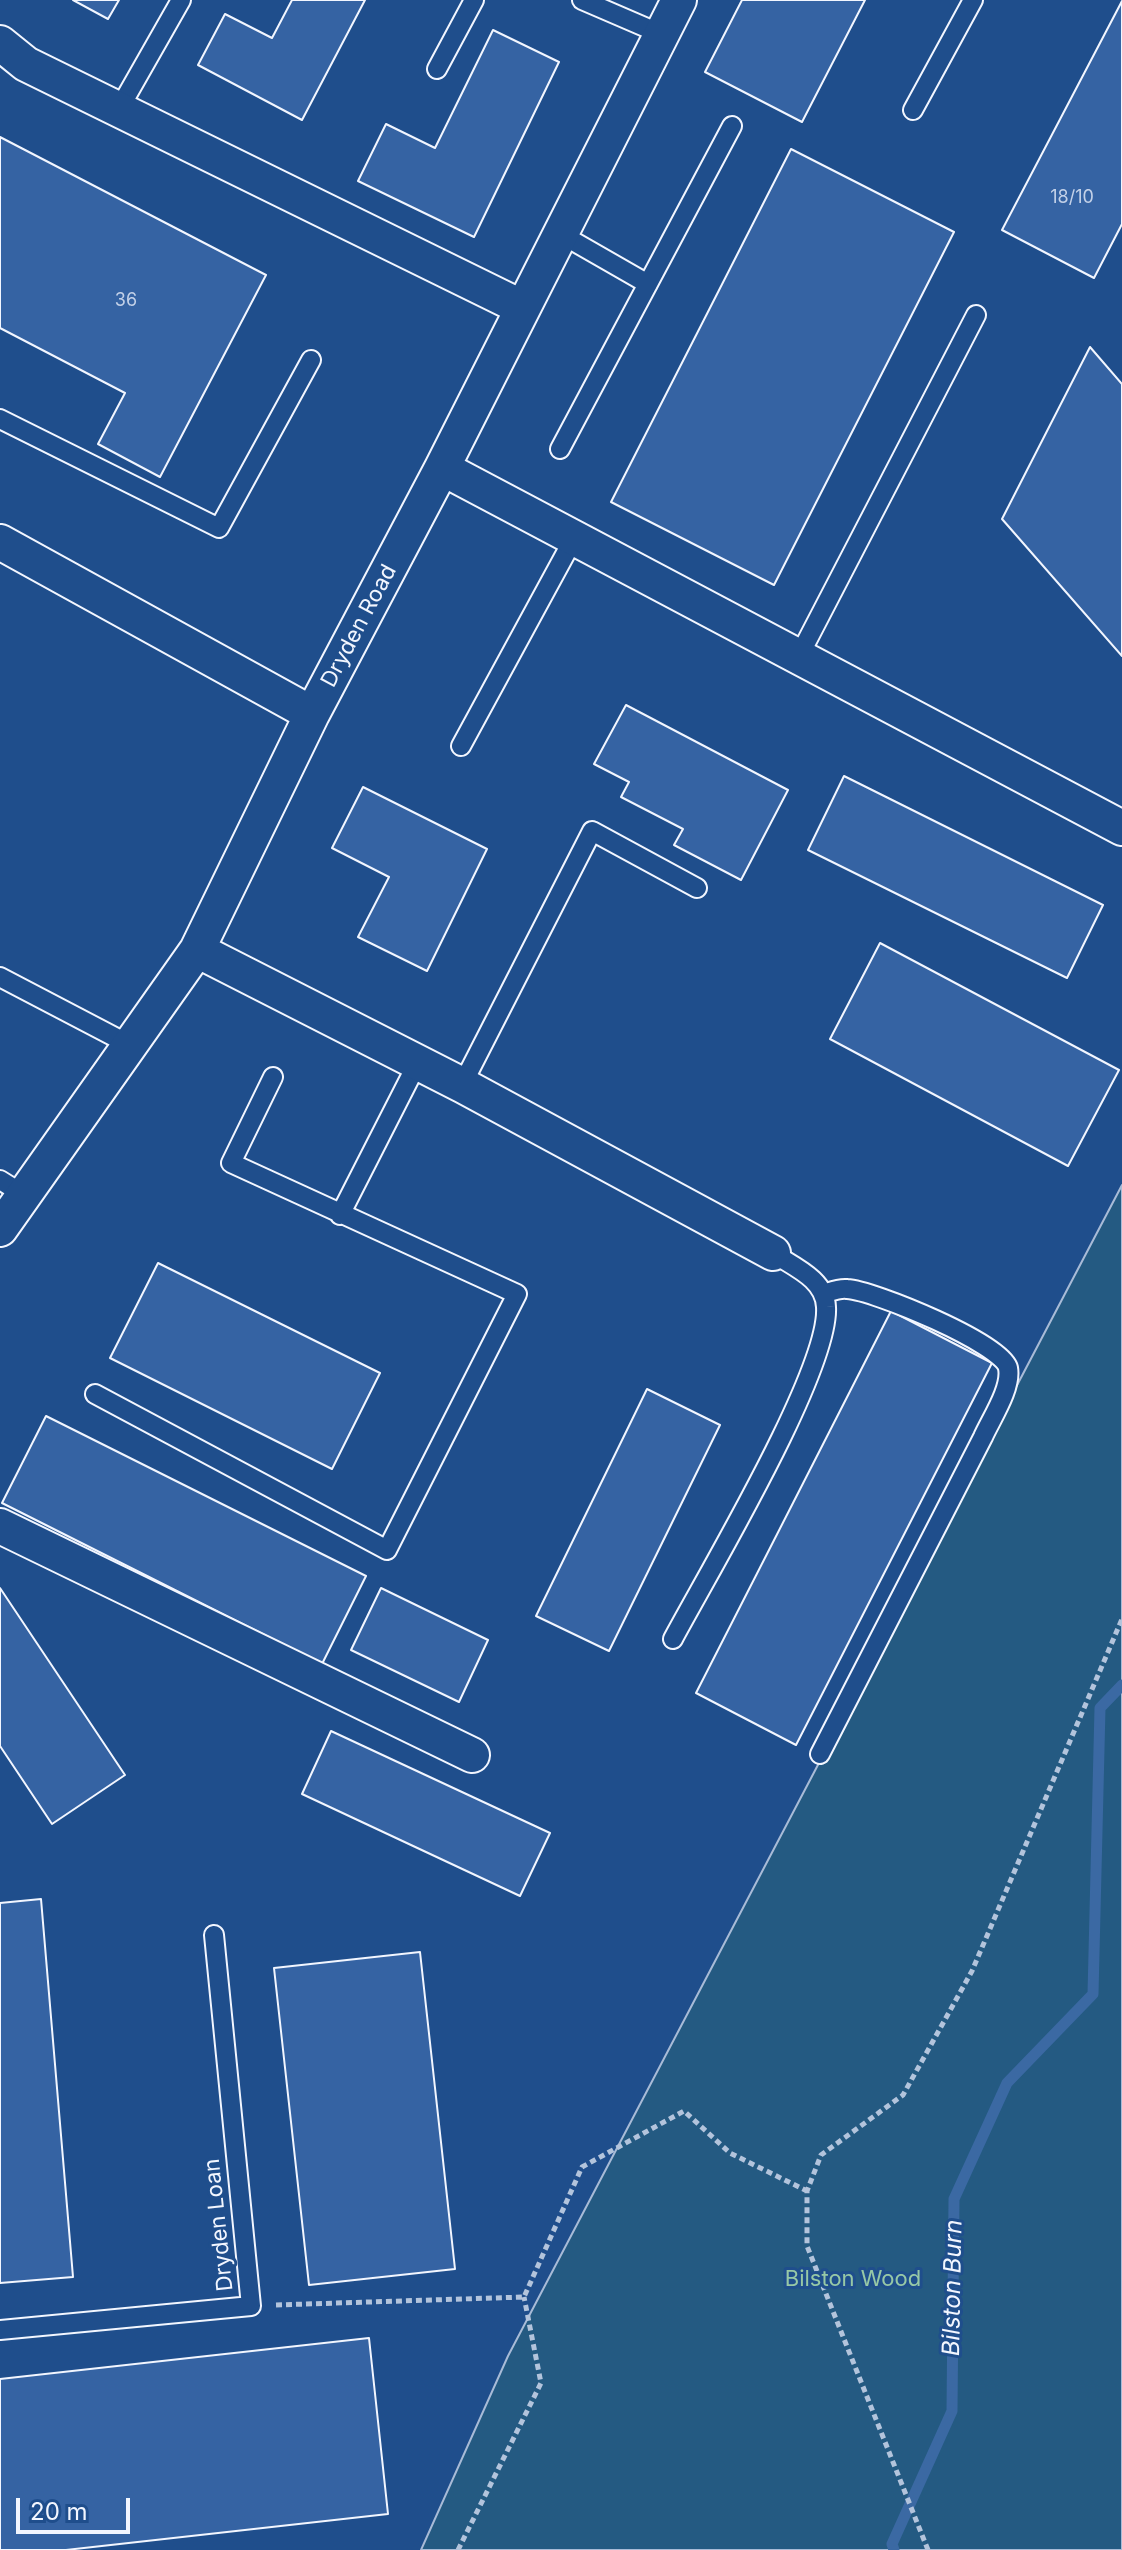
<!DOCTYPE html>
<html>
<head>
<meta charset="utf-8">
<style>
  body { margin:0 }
  #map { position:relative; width:1122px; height:2550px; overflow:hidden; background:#1f4e8c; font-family:Inter,sans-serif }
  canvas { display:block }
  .scale { position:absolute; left:16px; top:2498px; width:114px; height:36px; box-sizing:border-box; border:4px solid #f2f6ff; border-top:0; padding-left:10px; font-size:24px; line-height:28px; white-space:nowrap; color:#f2f6ff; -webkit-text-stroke:6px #1f4e8c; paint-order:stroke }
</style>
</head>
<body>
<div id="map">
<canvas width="1122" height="2550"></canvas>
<div class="scale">20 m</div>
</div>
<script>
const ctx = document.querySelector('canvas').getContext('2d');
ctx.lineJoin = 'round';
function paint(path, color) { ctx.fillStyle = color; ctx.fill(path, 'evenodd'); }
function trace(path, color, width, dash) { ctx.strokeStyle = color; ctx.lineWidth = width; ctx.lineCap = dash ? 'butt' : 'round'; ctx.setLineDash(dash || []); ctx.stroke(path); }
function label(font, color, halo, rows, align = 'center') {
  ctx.font = font + ' Inter,sans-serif'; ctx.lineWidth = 6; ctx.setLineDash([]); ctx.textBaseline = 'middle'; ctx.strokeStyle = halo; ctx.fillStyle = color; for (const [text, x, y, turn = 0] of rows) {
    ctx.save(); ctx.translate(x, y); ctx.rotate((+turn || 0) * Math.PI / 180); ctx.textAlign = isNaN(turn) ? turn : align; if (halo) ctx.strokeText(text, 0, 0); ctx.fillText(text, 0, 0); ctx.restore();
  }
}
const green = new Path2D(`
  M1122,1185V2550H421L508,2356Z`);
const stream = new Path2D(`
  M894,2550L892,2544L952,2411L954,2199L1007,2083L1093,1994L1100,1708L1122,1685`);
const building = new Path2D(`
  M73,0H119L108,19Z
  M292,0H365L302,120L198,65L225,14L272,38Z
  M742,0H865L802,122L705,72Z
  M1122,1V224L1094,278L1002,230Z
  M493,30L559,62L474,237L358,181L386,124L435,148Z
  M0,137L266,275L160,477L98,444L125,393L0,328Z
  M791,149L954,232L774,585L611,502Z
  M1090,347L1122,384V656L1002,519Z
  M626,705L788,790L741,880L674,845L683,829L621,797L629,782L594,764Z
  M844,776L1103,905L1067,978L808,850Z
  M363,787L487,849L427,971L358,937L389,877L332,848Z
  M880,943L1119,1070L1068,1166L830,1039Z
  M158,1263L380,1373L332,1469L110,1358Z
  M891,1311L992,1363L796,1745L696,1693Z
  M647,1389L720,1425L609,1651L536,1616Z
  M46,1416L366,1576L322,1664L2,1503Z
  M0,1588L125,1775L52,1824L0,1746Z
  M381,1588L488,1640L459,1702L351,1650Z
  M331,1731L550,1833L520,1896L302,1794Z
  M41,1899L73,2277L0,2283V1903Z
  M420,1952L455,2269L309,2285L274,1968Z
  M369,2338L388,2514L66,2550H0V2379Z`);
const path = new Path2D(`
  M276,2305L524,2297L582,2167L684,2111L730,2153L807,2191
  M458,2550L541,2383L524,2297
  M928,2550L807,2246V2191L821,2155L903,2095L972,1971L1122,1619`);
const lane = new Path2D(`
  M582,0L661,34
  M437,69L474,0
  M119,109L181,0
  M913,110L973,0
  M559,233L648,284
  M0,419L219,528L311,360
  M560,449L732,126
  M798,658L976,315
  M461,746L573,540
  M0,977L130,1045
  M462,1085L592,831L697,888
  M0,1180L24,1195
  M340,1215L418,1062
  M95,1394L387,1550L517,1294L231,1163L273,1077
  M673,1639C707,1575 830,1370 826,1307C825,1279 794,1267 773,1253
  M820,1754L983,1437C991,1419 1012,1388 1008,1368C1003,1344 873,1290 847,1289C839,1288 830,1292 823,1294
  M0,2330L251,2306L214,1935`);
const street = new Path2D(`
  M0,43L26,64L521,307
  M442,468L1122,828
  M0,542L312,714
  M197,950L462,1085L773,1253
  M0,1229L197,950L312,714L442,468L679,0
  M0,1526L472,1755`);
const numberNames = [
  ["18/10",1072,198],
  ["36",126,301]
];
const streetNames = [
  ["Dryden Road",359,626,-62],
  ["Dryden Loan",219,2225,-96]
];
const parkNames = [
  ["Bilston Wood",853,2279]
];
const waterNames = [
  ["Bilston Burn",953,2288,-89]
];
paint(green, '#245a82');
trace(green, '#a8bbd7', 2);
trace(stream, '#3b69a3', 11);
paint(building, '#3563a3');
trace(building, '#f2f6ff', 2);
trace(lane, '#f2f6ff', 22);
trace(street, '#f2f6ff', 38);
trace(path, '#b3c4dc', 5, [6, 4]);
trace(lane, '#1f4e8c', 18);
trace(street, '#1f4e8c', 34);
label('18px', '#c3d1e8', null, numberNames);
label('22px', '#f2f6ff', '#1f4e8c', streetNames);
label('22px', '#97c8a6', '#1f4e8c', parkNames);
label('italic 24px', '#f2f6ff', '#1f4e8c', waterNames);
</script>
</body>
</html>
